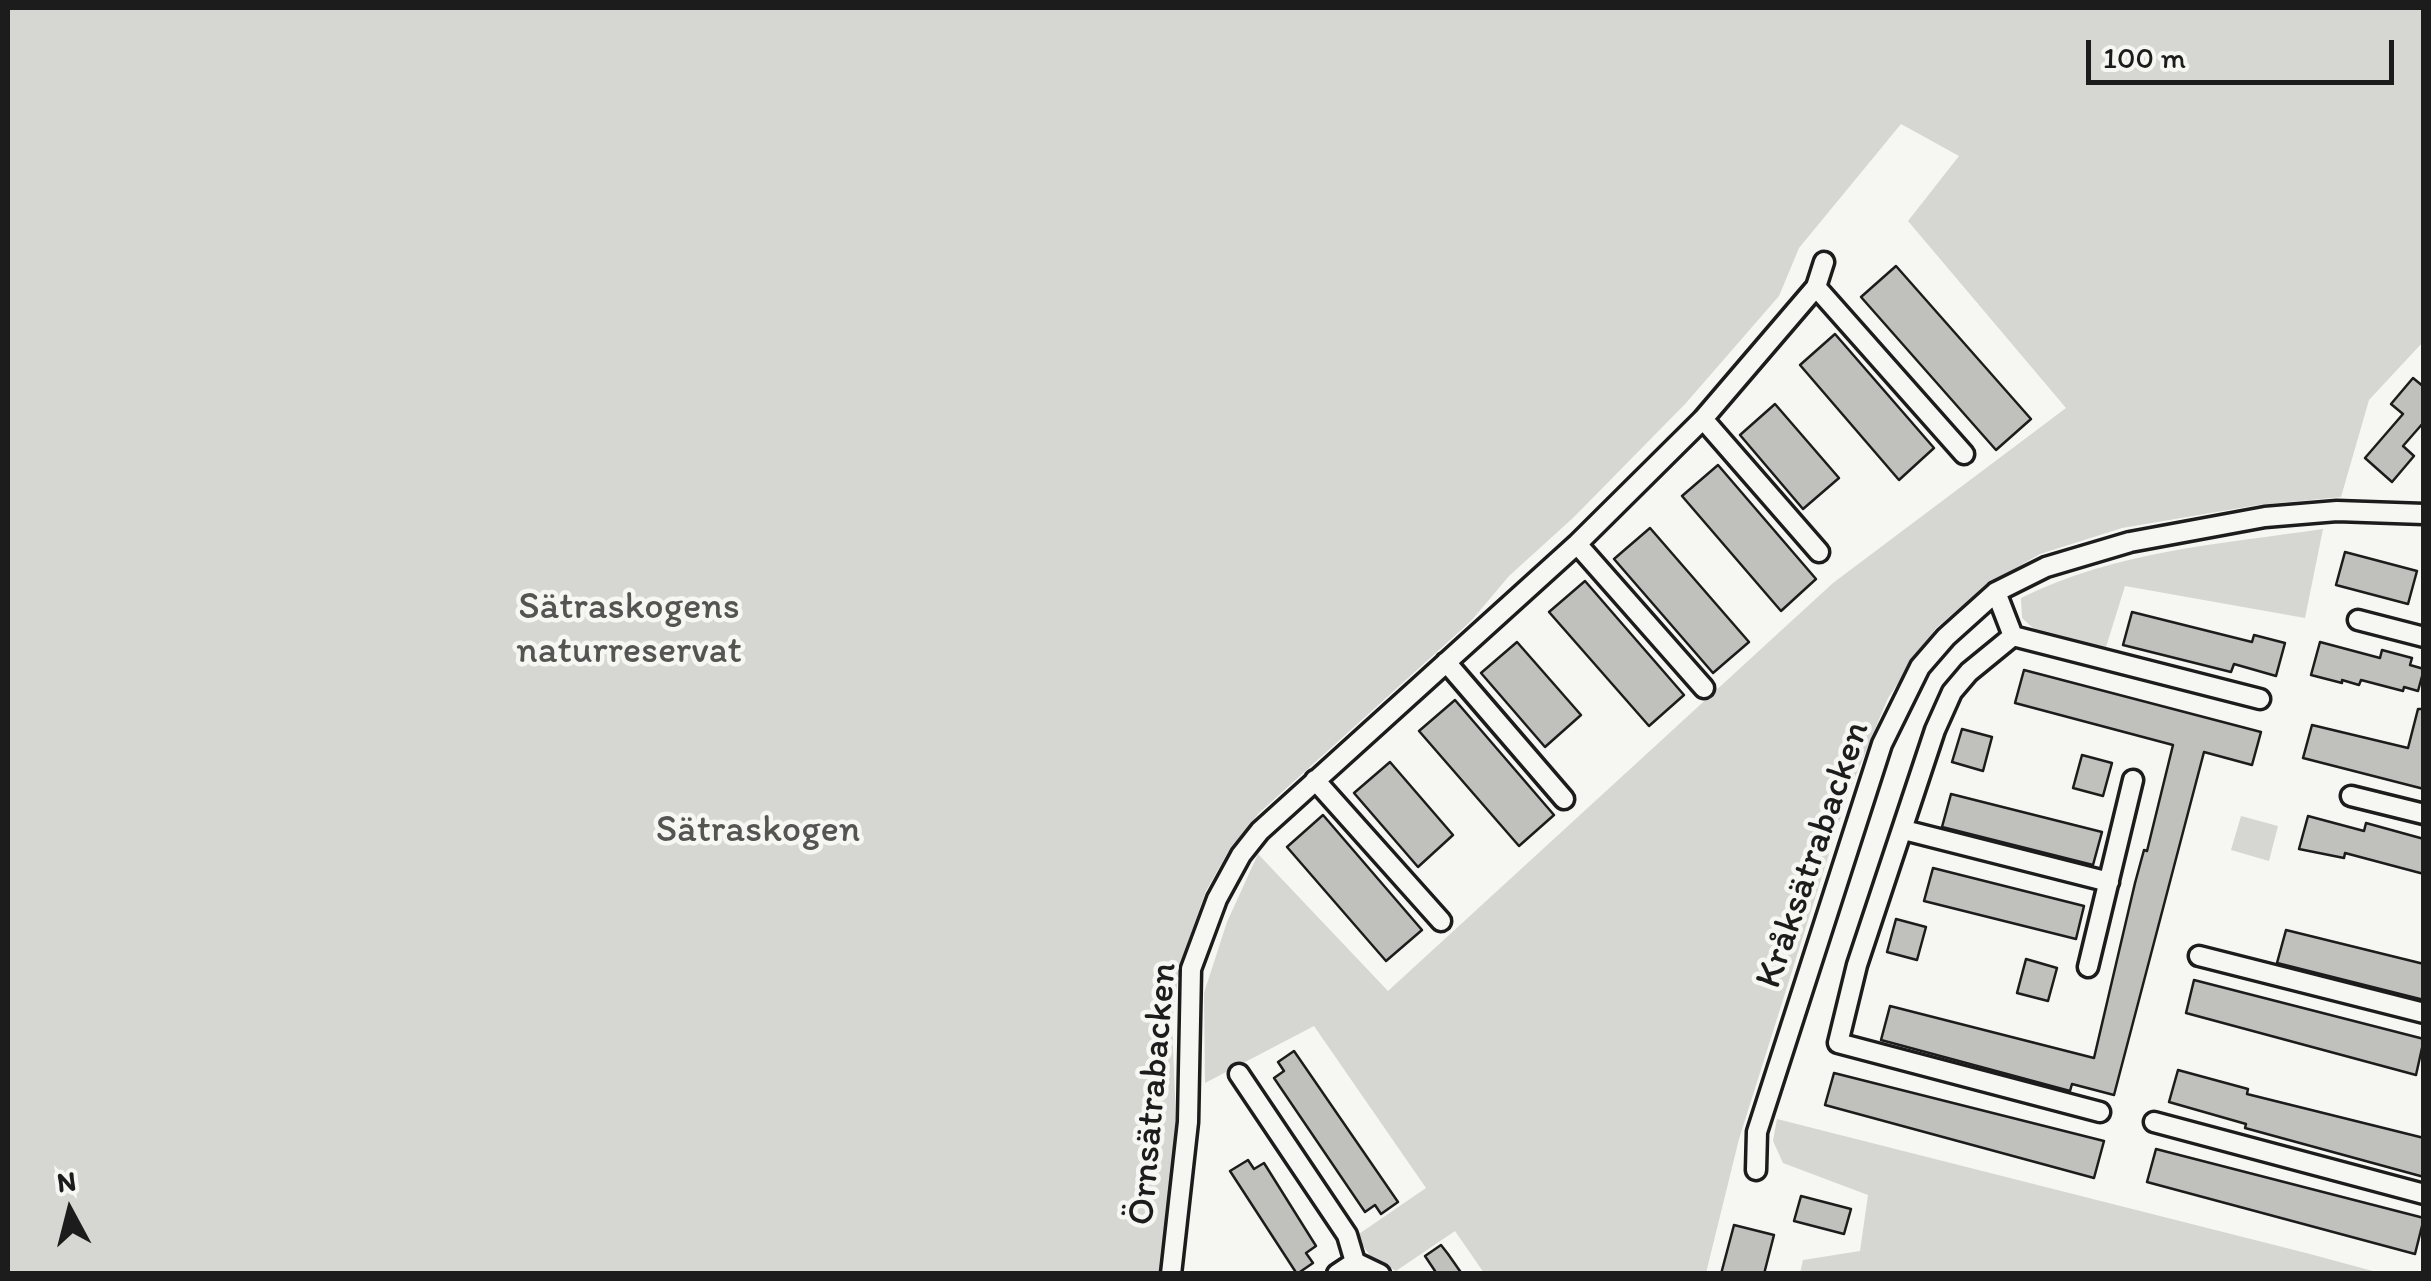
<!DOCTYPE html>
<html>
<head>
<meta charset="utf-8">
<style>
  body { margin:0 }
  #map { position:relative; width:2431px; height:1281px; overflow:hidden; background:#f6f6f2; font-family:Itim,sans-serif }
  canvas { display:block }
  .frame { position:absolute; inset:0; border:10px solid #1c1c1c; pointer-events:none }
  .north { position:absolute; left:20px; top:1161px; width:100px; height:100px; -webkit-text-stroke:8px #f6f6f2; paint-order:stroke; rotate:353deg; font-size:28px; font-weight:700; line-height:40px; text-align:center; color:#1c1c1c }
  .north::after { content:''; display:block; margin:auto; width:35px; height:45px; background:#1c1c1c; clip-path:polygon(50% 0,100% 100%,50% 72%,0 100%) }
  .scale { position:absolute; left:2086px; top:40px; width:308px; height:45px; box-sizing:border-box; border:5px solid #1c1c1c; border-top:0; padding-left:12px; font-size:30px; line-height:35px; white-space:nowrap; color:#1c1c1c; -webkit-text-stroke:8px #f6f6f2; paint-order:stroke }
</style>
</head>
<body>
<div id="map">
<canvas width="2431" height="1281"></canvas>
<div class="frame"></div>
<div class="north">N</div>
<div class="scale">100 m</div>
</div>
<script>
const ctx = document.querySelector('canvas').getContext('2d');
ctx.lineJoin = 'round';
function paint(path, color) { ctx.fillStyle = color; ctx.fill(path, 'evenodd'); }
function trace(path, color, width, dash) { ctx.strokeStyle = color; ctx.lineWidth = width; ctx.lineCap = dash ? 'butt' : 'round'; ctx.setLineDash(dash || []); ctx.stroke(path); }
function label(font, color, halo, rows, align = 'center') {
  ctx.font = font + ' Itim,sans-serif'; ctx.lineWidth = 9; ctx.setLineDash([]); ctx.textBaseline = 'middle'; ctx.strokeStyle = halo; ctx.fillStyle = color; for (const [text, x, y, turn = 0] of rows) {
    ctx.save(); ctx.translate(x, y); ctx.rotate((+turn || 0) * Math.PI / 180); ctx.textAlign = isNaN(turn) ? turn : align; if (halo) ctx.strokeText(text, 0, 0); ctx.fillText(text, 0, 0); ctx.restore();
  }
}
const green = new Path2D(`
  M8,8H2423V342L2369,400L2341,497L2258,505L2122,528L2040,554L1988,584L1936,628L1888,698L1848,794L1739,1139L1706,1273H1484L1455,1231L1396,1271L1371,1257L1356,1236L1426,1188L1314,1026L1205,1083L1204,993L1227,922L1258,854L1388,991L1833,583L2066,408L1908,221L1959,156L1901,124L1799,248L1779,296L1686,403L1574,517L1509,576L1471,621L1259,813L1228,852L1206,891L1180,964L1172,1022L1176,1121L1168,1226L1159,1273H8Z
  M2323,529L2305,618L2125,586L2106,647L2033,628L2022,618L2021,598C2115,551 2221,544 2323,529Z
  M2241,816L2278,826L2269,861L2231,850Z
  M1777,1119L2310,1254L2380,1273H1800L1803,1260L1860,1251L1868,1195L1783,1163L1773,1141Z`);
const building = new Path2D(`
  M1896,266L2031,419L1996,450L1861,297Z
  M1835,334L1934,448L1899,480L1800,365Z
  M2413,378L2424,387V422L2403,446L2414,456L2392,482L2365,458L2403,414L2391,404Z
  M1775,404L1839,478L1803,509L1740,435Z
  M1718,465L1816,579L1781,611L1682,496Z
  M1650,528L1749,642L1713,673L1614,559Z
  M2345,552L2417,571L2408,604L2336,585Z
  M1585,581L1684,695L1649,726L1549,612Z
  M2132,612L2252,642L2254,635L2285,643L2276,676L2234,664L2231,672L2123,645Z
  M1517,642L1581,715L1545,747L1481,673Z
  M2320,642L2380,658L2382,650L2412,658L2410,665L2424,669L2418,691L2404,687L2403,691L2361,680L2359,685L2342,680V683L2311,675Z
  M2024,670L2261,732L2252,765L2204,752L2114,1095L2072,1084L2070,1091L1881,1040L1890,1006L2094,1058L2135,883L2144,850L2147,851L2173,745L2015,703Z
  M1455,700L1554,815L1519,846L1419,731Z
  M2418,709H2424V789L2303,758L2312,725L2408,748Z
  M1962,729L1992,737L1983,771L1952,762Z
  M2082,755L2112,763L2103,796L2073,788Z
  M1390,762L1453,835L1418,867L1354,793Z
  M1951,794L2102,832L2093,865L1942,827Z
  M1323,815L1422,930L1386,961L1287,847Z
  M2308,816L2364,831L2366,823L2424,839V874L2345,853L2344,858L2299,849Z
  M1933,868L2084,906L2076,939L1924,901Z
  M1896,919L1926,927L1917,960L1887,952Z
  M2286,930L2424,964V1000L2277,963Z
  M2026,959L2057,968L2048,1001L2017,993Z
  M2194,980L2424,1039L2416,1075L2186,1013Z
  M1294,1051L1398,1202L1381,1214L1375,1205L1365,1212L1274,1078L1284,1071L1278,1062Z
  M2178,1070L2248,1089L2247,1094L2424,1138V1177L2245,1128L2246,1124L2169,1102Z
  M1834,1073L2104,1141L2094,1178L1825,1105Z
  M2156,1149L2424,1218L2415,1254L2147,1182Z
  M1248,1160L1254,1169L1264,1163L1316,1246L1306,1253L1313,1263L1297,1274L1230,1171Z
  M1801,1196L1851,1209L1844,1234L1794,1221Z
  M1734,1225L1774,1235L1764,1274H1721Z
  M1441,1245L1448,1254L1462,1274H1437L1425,1256Z`);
const minor = new Path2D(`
  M1816,287L1964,454
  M1703,419L1819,552
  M1577,544L1704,688
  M1996,592L2013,636L1969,672L1952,692L1935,730L1857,965L1838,1043L2100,1112
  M2358,620L2424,637
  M2013,636L2260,699
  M1446,662L1564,799
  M1315,780L1441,921
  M2351,796L2424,814
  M1904,830L2109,882
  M2199,956L2424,1013
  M2088,967L2133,780
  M1239,1074L1347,1235L1355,1262
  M2154,1122L2424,1194
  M1756,1170L1757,1132L1882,744L1920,667L1946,637L1996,592L2046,567L2130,542L2265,517L2337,511L2424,514
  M1171,1274L1188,1122L1191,969L1217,899L1241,855L1260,831L1577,544L1703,419L1816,287L1824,262
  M1337,1274L1355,1262L1380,1274`);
const parkNames = [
  ["Sätraskogens",629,608],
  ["naturreservat",629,652],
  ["Sätraskogen",758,831]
];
const streetNames = [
  ["Kråksätrabacken",1814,855,-71],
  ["Örnsätrabacken",1154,1094,-85]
];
paint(green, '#d6d6d2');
paint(building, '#c0c0bd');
trace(building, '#1c1c1c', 2.5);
trace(minor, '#1c1c1c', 25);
trace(minor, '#f6f6f2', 18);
label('38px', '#545453', '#f6f6f2', parkNames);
label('38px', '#1c1c1c', '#f6f6f2', streetNames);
</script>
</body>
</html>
